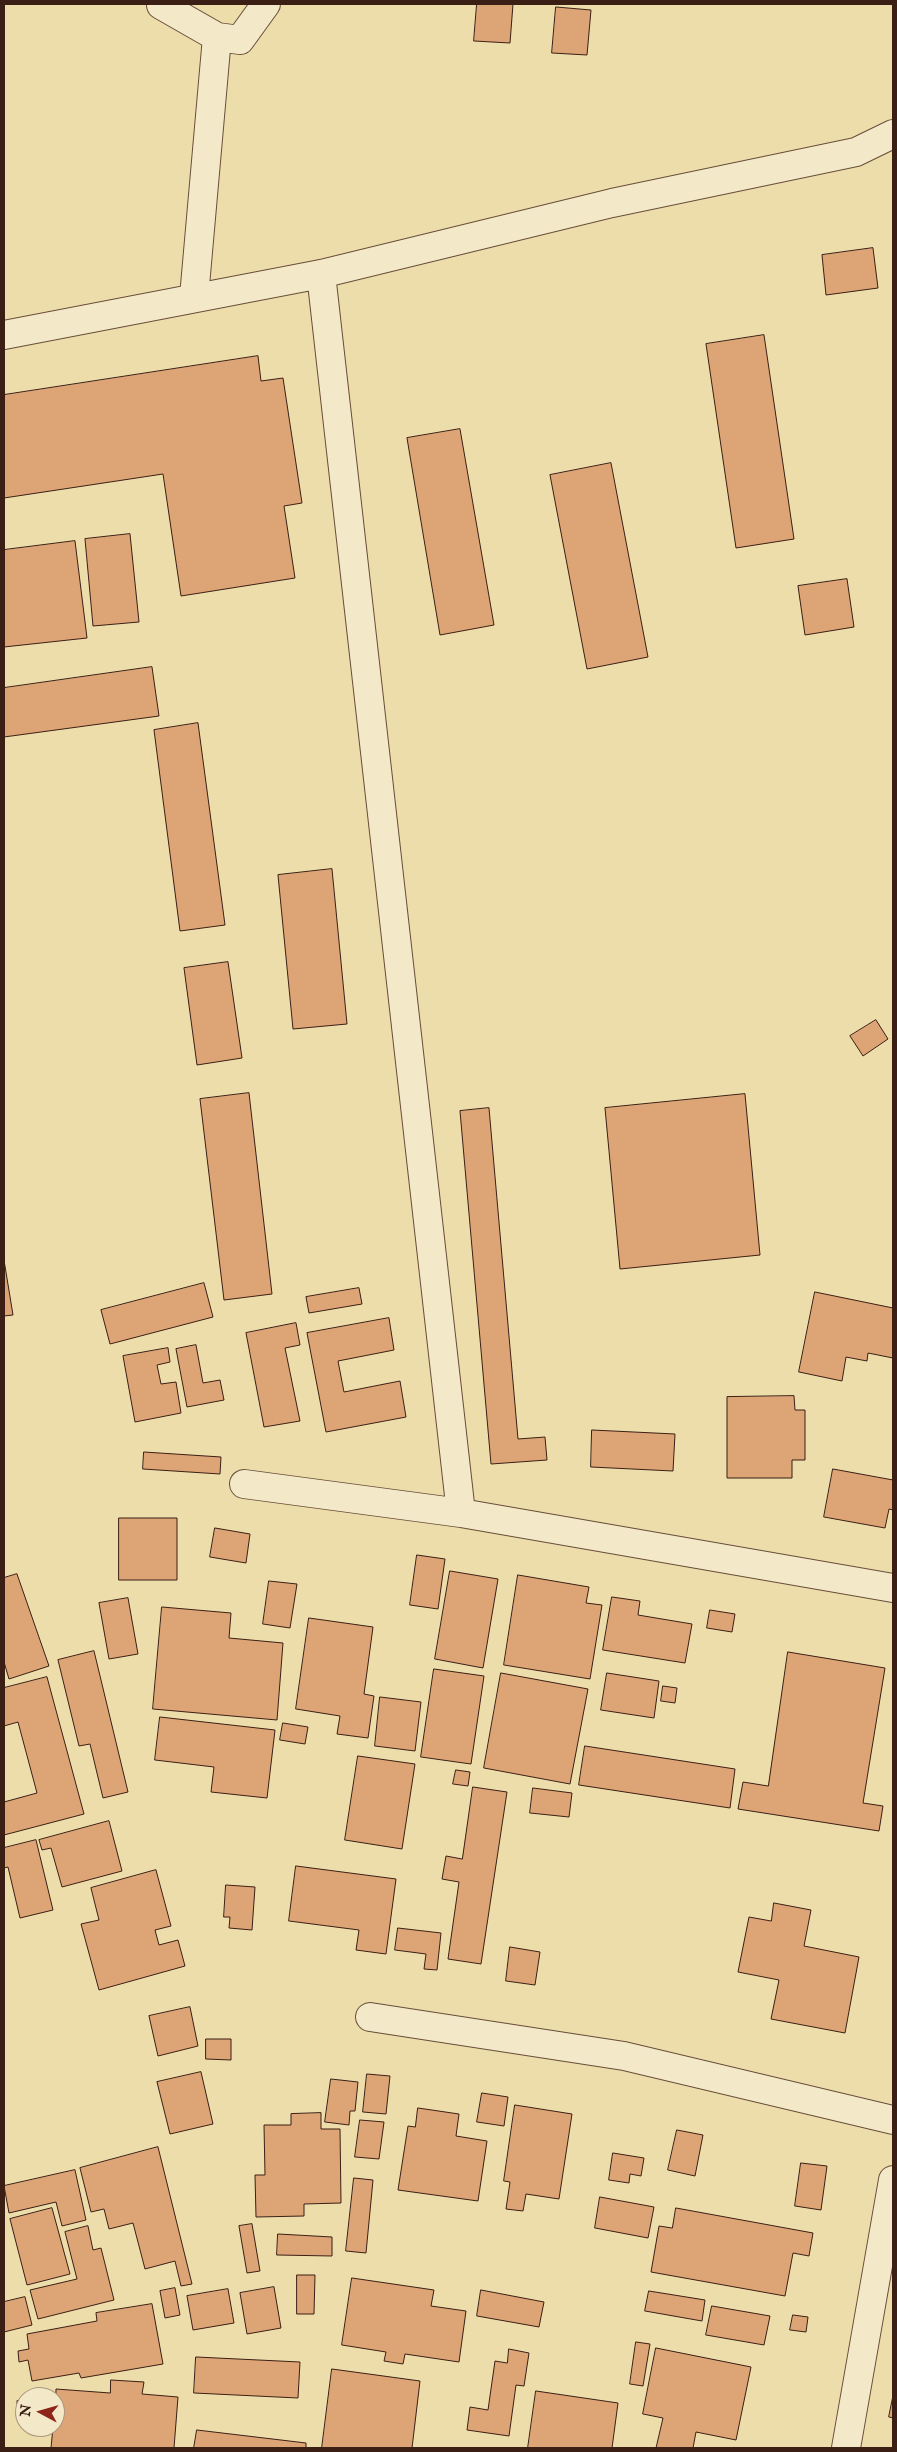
<!DOCTYPE html>
<html>
<head>
<meta charset="utf-8">
<style>
  body { margin:0 }
  #map { position:relative; width:897px; height:2452px; overflow:hidden; background:#edddab; font-family:"IM FELL English",serif }
  canvas { display:block }
  .frame { position:absolute; inset:0; border:5px solid #3b1f14; pointer-events:none }
  .north { position:absolute; left:15px; top:2387px; width:50px; height:50px; box-sizing:border-box; background:#f3e9c8; border:1px solid #a99880; border-radius:50%; rotate:276deg; font-size:14px; font-weight:700; line-height:20px; text-align:center; color:#3b1f14 }
  .north::after { content:''; display:block; margin:auto; width:18px; height:22px; background:#8f2418; clip-path:polygon(50% 0,100% 100%,50% 72%,0 100%) }
</style>
</head>
<body>
<div id="map">
<canvas width="897" height="2452"></canvas>
<div class="frame"></div>
<div class="north">N</div>
</div>
<script>
const ctx = document.querySelector('canvas').getContext('2d');
ctx.lineJoin = 'round';
function paint(path, color) { ctx.fillStyle = color; ctx.fill(path, 'evenodd'); }
function trace(path, color, width, dash) { ctx.strokeStyle = color; ctx.lineWidth = width; ctx.lineCap = dash ? 'butt' : 'round'; ctx.setLineDash(dash || []); ctx.stroke(path); }
const building = new Path2D(`
  M477,4H513L510,43L474,41Z
  M556,7L591,10L587,55L552,53Z
  M873,248L878,288L826,295L822,255Z
  M764,335L794,539L736,548L706,344Z
  M258,356L261,381L283,378L302,503L284,506L295,578L181,596L163,474L4,498V395Z
  M460,429L494,625L440,635L407,438Z
  M611,463L648,657L587,669L550,475Z
  M130,534L139,622L93,626L85,539Z
  M75,541L87,638L4,647V550Z
  M847,579L854,627L805,635L798,586Z
  M152,667L159,716L4,737V688Z
  M198,723L225,925L180,931L154,730Z
  M332,869L347,1024L293,1029L278,875Z
  M228,962L242,1058L197,1065L184,968Z
  M876,1020L888,1039L863,1056L850,1036Z
  M249,1093L272,1294L224,1300L200,1099Z
  M745,1094L760,1255L620,1269L605,1108Z
  M489,1108L518,1439L545,1437L547,1460L491,1464L460,1111Z
  M4,1260L13,1315L4,1316Z
  M204,1283L213,1317L110,1344L101,1310Z
  M359,1288L362,1304L309,1313L306,1297Z
  M815,1292L893,1308V1358L868,1353L867,1361L846,1357L842,1381L799,1372Z
  M389,1318L394,1350L338,1361L344,1392L400,1381L406,1417L326,1432L307,1333Z
  M296,1323L300,1345L285,1348L300,1421L264,1427L246,1333Z
  M196,1345L203,1383L220,1380L224,1400L187,1407L176,1349Z
  M168,1348L170,1362L157,1365L161,1384L176,1382L181,1413L135,1422L123,1356Z
  M794,1396L795,1410H805V1460H792V1478H727V1397Z
  M592,1430L675,1434L673,1471L591,1467Z
  M144,1452L221,1457L220,1474L143,1469Z
  M833,1469L893,1480V1510L889,1509L885,1528L824,1517Z
  M119,1518H177V1580H119Z
  M215,1528L250,1534L246,1563L210,1557Z
  M417,1555L445,1559L438,1609L410,1605Z
  M450,1571L498,1579L483,1668L435,1659Z
  M17,1574L49,1666L9,1679L4,1662V1578Z
  M518,1575L589,1587L586,1603L602,1605L590,1679L504,1665Z
  M269,1581L297,1584L290,1628L263,1624Z
  M612,1597L640,1601L638,1615L692,1624L685,1663L603,1650Z
  M128,1598L138,1654L109,1659L99,1603Z
  M162,1607L231,1613L229,1638L283,1643L277,1720L153,1709Z
  M710,1610L735,1614L732,1632L707,1628Z
  M309,1618L373,1627L364,1694L374,1696L368,1738L337,1734L340,1716L296,1709Z
  M94,1651L128,1792L103,1798L90,1744L79,1746L58,1660Z
  M788,1652L885,1668L863,1803L883,1806L879,1831L738,1809L743,1782L768,1786Z
  M434,1669L484,1676L471,1764L421,1757Z
  M501,1673L588,1689L570,1784L484,1768Z
  M607,1673L659,1681L654,1718L601,1710Z
  M47,1677L84,1814L4,1835V1802L37,1793L18,1722L4,1726V1688Z
  M663,1686L677,1688L675,1703L661,1701Z
  M380,1697L421,1702L415,1751L375,1746Z
  M160,1717L275,1730L267,1798L211,1792L214,1767L155,1760Z
  M283,1723L308,1727L305,1744L280,1740Z
  M585,1746L735,1769L730,1808L579,1785Z
  M358,1756L415,1764L402,1849L345,1840Z
  M456,1770L470,1772L468,1786L453,1784Z
  M473,1787L507,1792L481,1964L448,1959L459,1882L442,1879L446,1856L462,1859Z
  M533,1788L572,1793L569,1817L530,1813Z
  M109,1821L122,1871L62,1887L51,1848L42,1850L39,1840Z
  M36,1840L53,1910L20,1918L8,1867L4,1868V1848Z
  M296,1866L396,1879L386,1954L356,1950L359,1930L289,1921Z
  M156,1870L171,1926L155,1930L159,1945L178,1940L185,1966L99,1990L81,1924L99,1920L91,1888Z
  M226,1885L255,1887L252,1930L229,1928L230,1917H224Z
  M774,1903L811,1910L804,1946L859,1957L845,2033L771,2019L779,1980L738,1972L749,1917L771,1921Z
  M398,1928L441,1933L437,1970L424,1969L426,1954L395,1950Z
  M510,1947L540,1952L535,1985L506,1981Z
  M190,2007L198,2046L158,2056L149,2016Z
  M206,2039H231V2060L206,2059Z
  M201,2072L213,2124L170,2134L157,2082Z
  M367,2074L390,2076L386,2114L363,2112Z
  M331,2079L358,2082L355,2111H350L349,2125L325,2122Z
  M482,2093L508,2097L504,2126L477,2122Z
  M515,2105L572,2114L559,2199L526,2194L523,2211L506,2209L510,2182L504,2181Z
  M418,2108L459,2114L456,2136L487,2141L478,2201L398,2190L408,2126L415,2127Z
  M321,2113V2129H340L341,2203L304,2204V2216L256,2217L255,2175H265L264,2125H291V2114Z
  M360,2120L384,2122L379,2159L355,2157Z
  M677,2130L703,2135L695,2176L668,2170Z
  M158,2147L192,2284L181,2286L175,2261L145,2269L133,2223L109,2229L104,2209L91,2212L80,2168Z
  M613,2153L644,2158L641,2176L630,2174L629,2183L609,2180Z
  M801,2163L827,2166L821,2210L795,2206Z
  M75,2170L86,2220L62,2226L56,2202L9,2213L4,2186Z
  M354,2178L373,2180L366,2253L346,2251Z
  M600,2197L654,2207L648,2238L595,2228Z
  M52,2208L70,2274L27,2285L10,2219Z
  M676,2208L813,2233L809,2256L793,2253L785,2296L651,2272L659,2226L672,2228Z
  M252,2224L260,2271L247,2273L239,2226Z
  M88,2226L93,2250L101,2248L114,2300L38,2319L30,2290L77,2279L65,2232Z
  M278,2234L332,2237V2256L277,2255Z
  M297,2275H315L314,2314H297Z
  M352,2278L434,2290L431,2306L466,2311L459,2362L405,2354L403,2364L384,2361L386,2352L342,2345Z
  M274,2287L281,2328L247,2334L240,2293Z
  M175,2288L180,2315L165,2318L160,2291Z
  M228,2289L234,2323L193,2330L187,2296Z
  M481,2290L544,2302L539,2327L477,2316Z
  M649,2291L705,2300L702,2321L645,2311Z
  M25,2297L32,2325L4,2332V2302Z
  M152,2304L163,2364L81,2378L79,2373L32,2381L28,2360L19,2362L18,2351L29,2349L27,2334L97,2321L96,2313Z
  M712,2306L770,2316L764,2345L706,2335Z
  M793,2315L808,2317L806,2332L790,2330Z
  M636,2342L650,2344L643,2386L630,2384Z
  M656,2348L751,2367L736,2440L696,2432L693,2448H656L663,2418L643,2414Z
  M509,2349L529,2353L524,2386L516,2385L509,2436L467,2430L470,2407L488,2410L495,2361L507,2363Z
  M196,2357L300,2362L298,2398L194,2393Z
  M332,2369L420,2381L412,2448H322Z
  M111,2380L144,2382L142,2394L178,2397L174,2448H51L53,2427H55L56,2389L110,2393Z
  M536,2391L618,2403L612,2448H528Z
  M893,2396V2418L889,2417Z
  M25,2400V2420L18,2421L17,2401Z
  M197,2430L306,2443V2448H194Z`);
const minor = new Path2D(`
  M161,5L217,37L240,40L266,4
  M321,274L461,1513
  M194,297L217,37
  M4,335L321,274L612,203L856,152L893,134
  M244,1484L461,1513L893,1588
  M370,2017L624,2056L893,2120
  M846,2448L893,2180`);
paint(building, '#dda476');
trace(building, '#3b1f14', 1);
trace(minor, '#684e3a', 30);
trace(minor, '#f3e9c8', 28);
</script>
</body>
</html>
